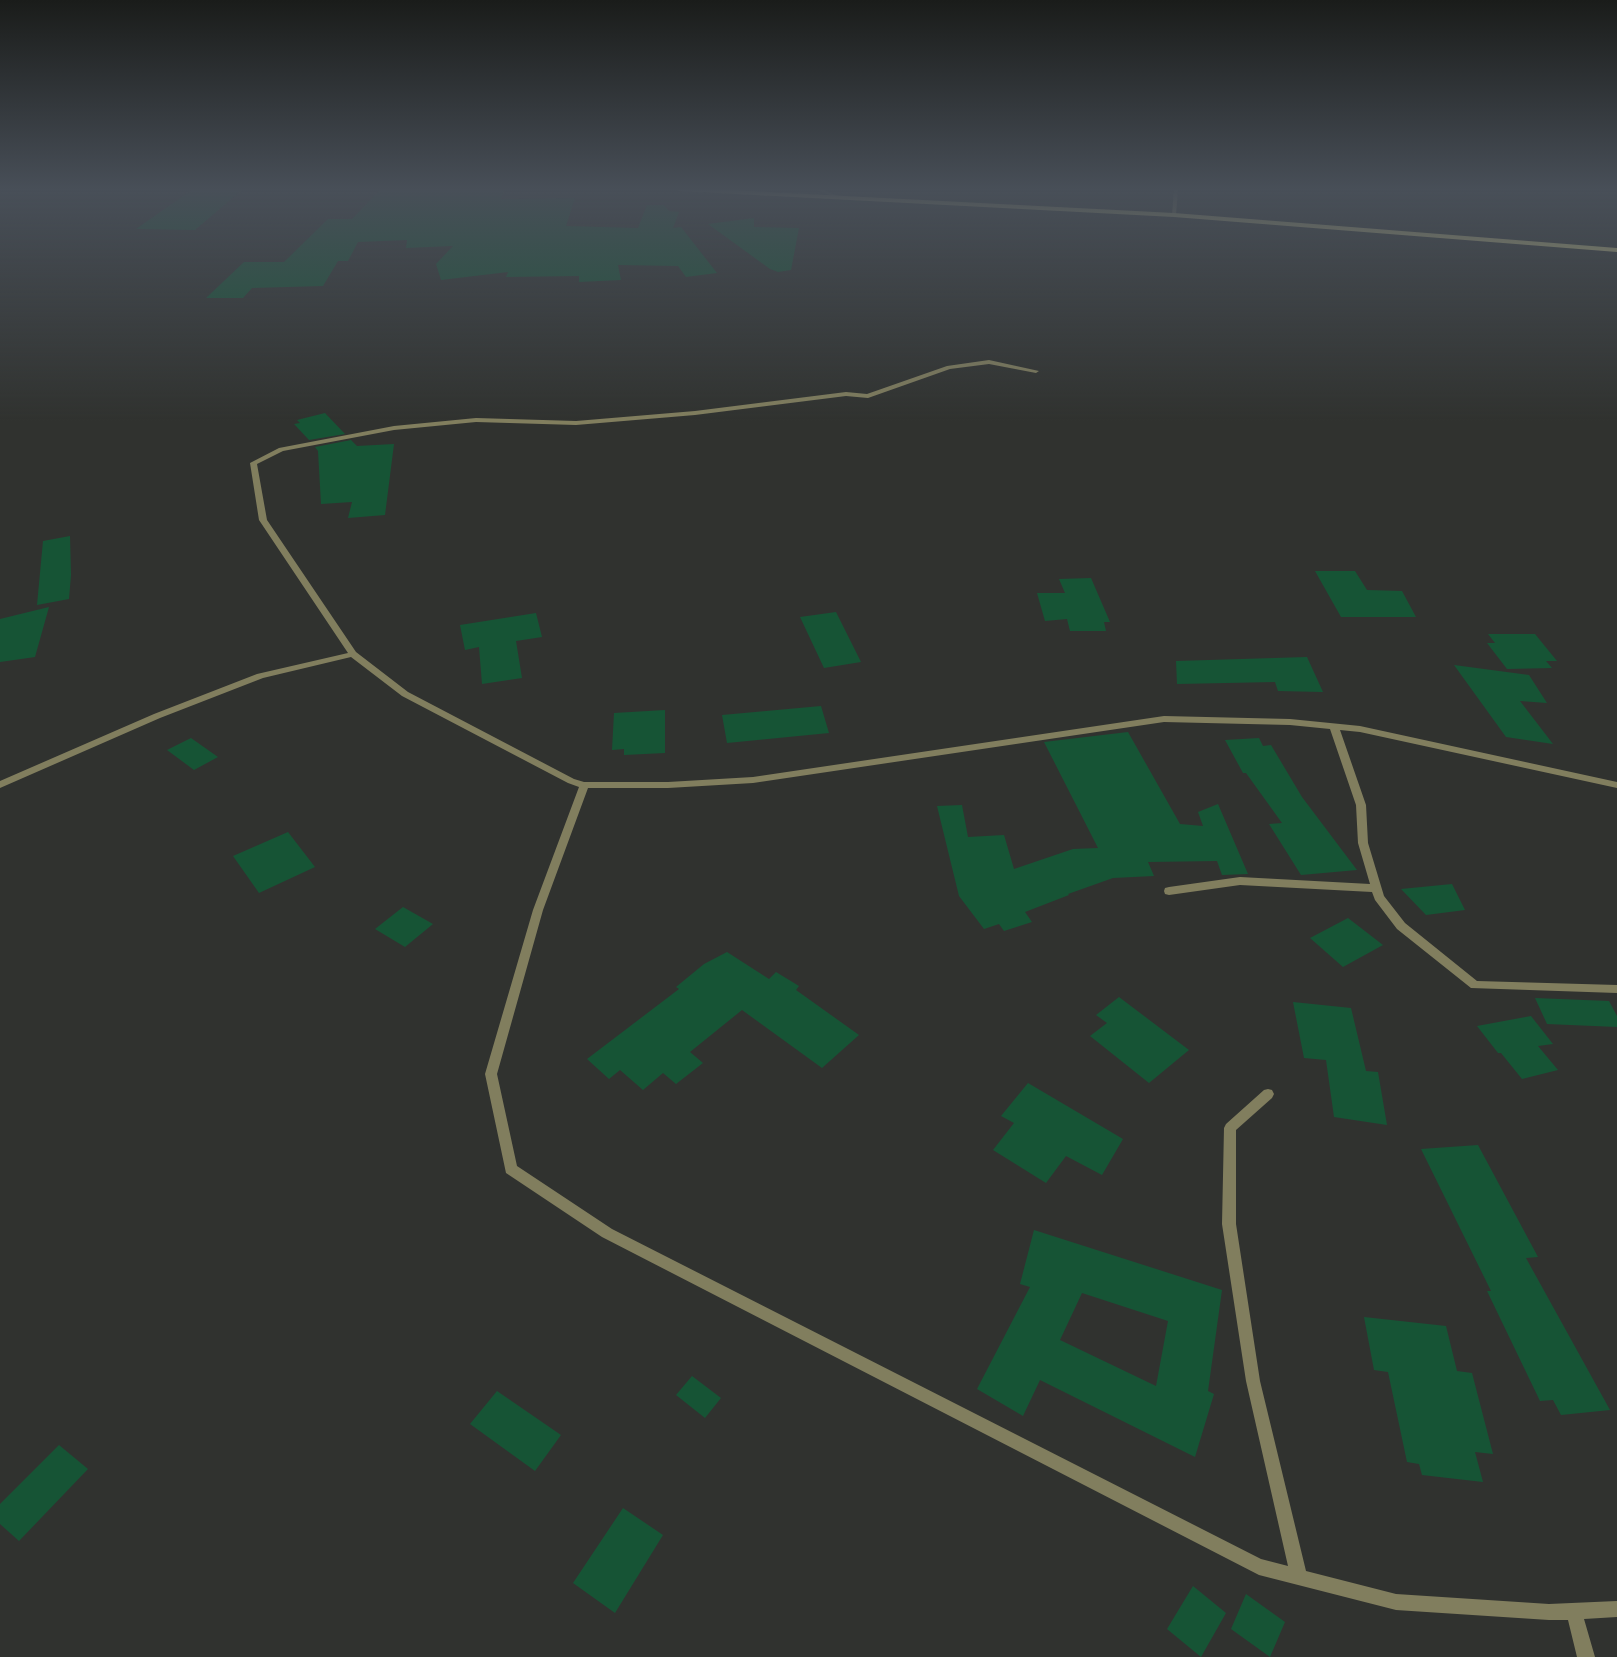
<!DOCTYPE html>
<html>
<head>
<meta charset="utf-8">
<style>
  body { margin:0 }
  canvas { display:block; background:#30322f }
</style>
</head>
<body>
<canvas width="1617" height="1657"></canvas>
<script>
const ctx = document.querySelector('canvas').getContext('2d');
ctx.lineJoin = 'round';
function paint(path, color) { ctx.fillStyle = color; ctx.fill(path, 'evenodd'); }
const building = new Path2D(`
  M193,189H243L195,230L136,229Z
  M381,189L504,190L501,199L575,198L566,226L638,228L647,205H664L669,211L679,212L673,228L681,227L717,273L686,277L678,266L618,265L621,280L579,282V276L506,277L508,272L441,280L436,264L453,246L406,248L407,240L358,242L348,261H338L323,286L252,288L243,298H206L244,262H284L328,219H352Z
  M754,218V227L799,228L791,270L778,272L770,269L708,224Z
  M325,413L345,434L309,440L294,424L300,423L297,420Z
  M351,440L357,446L394,444L385,515L348,518L352,502L321,504L318,451L315,447Z
  M70,536L71,575L69,599L37,605L43,541Z
  M1315,571H1355L1367,590L1402,591L1416,617H1341Z
  M1091,578L1110,622H1104L1106,631H1070L1067,619L1045,621L1037,593H1065L1059,579Z
  M49,607L35,657L0,662V619Z
  M836,612L861,662L824,668L800,617Z
  M536,613L542,637L516,641L522,678L482,684L479,647L465,650L460,625Z
  M1488,634H1535L1557,661H1546L1552,668L1507,669L1487,643H1495Z
  M1307,657L1323,692L1278,691L1275,682L1177,684L1176,661Z
  M1454,665L1529,675L1547,703L1520,701L1553,744L1506,737Z
  M821,706L829,733L727,743L722,715Z
  M665,710V753L624,755V749L612,750L614,713Z
  M1128,732L1180,824L1203,826L1198,812L1218,804L1248,874L1222,875L1217,861L1148,862L1154,876L1113,878L1068,894L1069,895L1025,912L1032,922L1004,931L999,924L984,929L959,896L937,806L962,805L968,837L1004,835L1014,869L1073,849L1098,848L1044,742Z
  M191,738L218,757L194,770L167,750Z
  M1259,738L1263,746L1271,745L1302,797L1357,870L1301,875L1269,824L1282,823L1246,773H1243L1225,740Z
  M288,832L315,867L259,893L233,856Z
  M1452,884L1465,910L1426,915L1401,889Z
  M403,907L433,924L405,947L375,929Z
  M1348,918L1383,945L1343,967L1310,938Z
  M727,952L769,979L776,972L799,986L796,990L859,1035L822,1068L742,1010L690,1052L703,1063L676,1084L663,1073L643,1090L620,1070L609,1079L587,1059L679,989L676,987L704,964Z
  M1119,997L1189,1050L1149,1083L1090,1036L1107,1023L1096,1015Z
  M1535,998L1609,1001L1617,1016V1027L1547,1024Z
  M1293,1002L1351,1008L1366,1071L1378,1072L1387,1125L1334,1117L1326,1060L1304,1058Z
  M1531,1016L1553,1044L1538,1046L1558,1070L1522,1079L1501,1053H1498L1477,1026Z
  M1028,1083L1123,1139L1102,1175L1066,1156L1046,1183L993,1150L1014,1123L1001,1116Z
  M1478,1145L1538,1257L1526,1258L1610,1410L1561,1415L1553,1400L1540,1401L1487,1291H1491L1421,1149Z
  M1034,1230L1222,1290L1208,1391L1214,1394L1195,1457L1040,1380L1023,1416L977,1389L1030,1287L1020,1284ZM1082,1293L1168,1321L1156,1386L1060,1340Z
  M1364,1317L1446,1326L1457,1371L1472,1373L1493,1454L1475,1452L1483,1482L1422,1475L1419,1464L1407,1462L1388,1372L1374,1370Z
  M692,1376L721,1398L705,1418L676,1395Z
  M497,1391L561,1435L535,1471L470,1424Z
  M59,1445L88,1469L19,1541L0,1524V1504Z
  M623,1508L663,1535L615,1613L573,1583Z
  M1193,1586L1226,1613L1201,1657L1167,1629Z
  M1246,1594L1285,1622L1270,1657L1231,1629Z`);
const minor = new Path2D(`
  M815,189H821L838,196L834,197Z
  M1174,189H1178L1176,215L1174,216L1172,215Z
  M989,360L1039,371L1036,373L989,364L950,369L868,398L846,396L695,415L576,425L476,422L394,430L283,451L257,464L267,520L356,652L408,692L574,779L584,782H668L753,777L1164,716L1290,719L1360,726L1617,782V788L1360,732L1340,730L1366,805L1368,843L1384,896L1405,923L1477,981L1617,985V993L1471,988L1397,929L1375,900L1372,892L1240,885L1169,895L1165,894L1164,891L1165,888L1169,887L1240,877L1370,884L1358,843L1356,805L1330,729L1290,725L1164,722L753,783L668,788H588L543,910L497,1074L517,1166L612,1229L1261,1559L1288,1566L1246,1381L1222,1224L1224,1128L1226,1124L1264,1090L1268,1089L1272,1090L1274,1094L1272,1098L1236,1130V1224L1260,1381L1306,1571L1396,1594L1549,1604L1617,1601V1617L1584,1619L1595,1657H1577L1568,1620H1549L1396,1610L1259,1575L602,1237L506,1173L485,1074L533,910L579,787L568,783L402,696L351,657L263,678L160,718L0,788V781L154,714L257,674L348,653L259,520L250,463L279,448L394,426L476,418L576,421L695,411L846,392L867,394L947,366Z`);
const primary = new Path2D(`
  M676,189H710L1174,213L1617,248V252L1174,217L679,191Z`);
paint(building, '#165435');
paint(minor, '#817e5e');
paint(primary, '#d2ca87');
const sky = ctx.createLinearGradient(0, 0, 0, 421);
sky.addColorStop(0, '#1a1c1a');
sky.addColorStop(0.45, '#484f58');
sky.addColorStop(1, '#484f5800');
ctx.fillStyle = sky;
ctx.fillRect(0, 0, 1617, 421);
</script>
</body>
</html>
